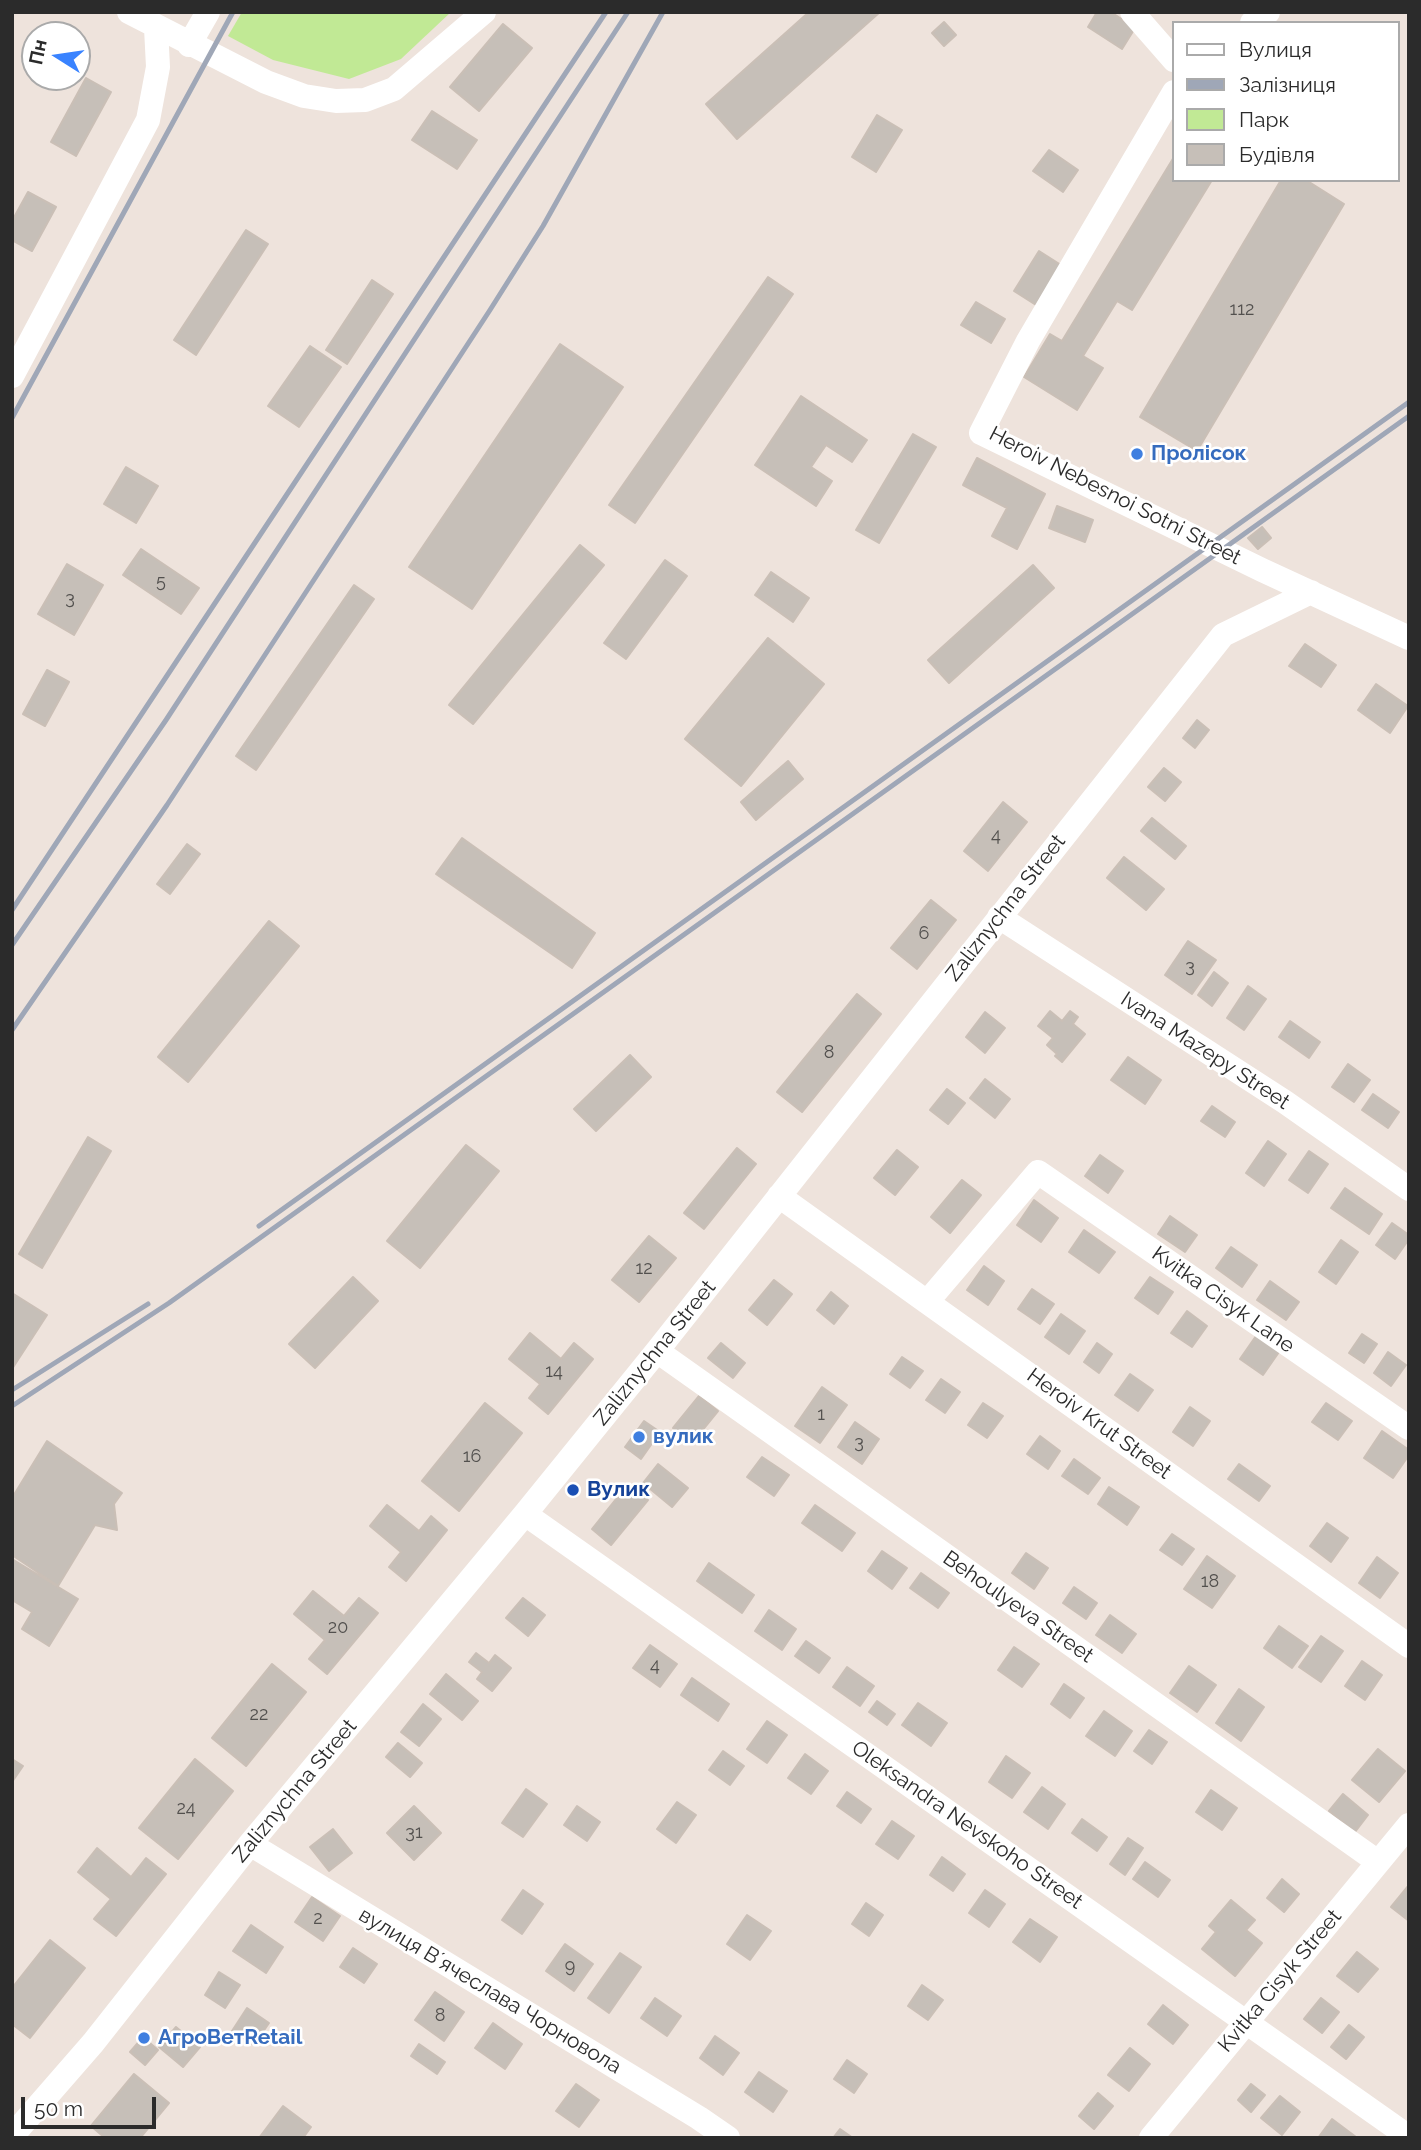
<!DOCTYPE html>
<html>
<head>
<meta charset="utf-8">
<style>
  body { margin:0 }
  #map { position:relative; width:1421px; height:2150px; overflow:hidden; background:#eee3dc; font-family:Raleway,sans-serif }
  canvas { display:block }
  .frame { position:absolute; inset:0; border:14px solid #2b2b2b; pointer-events:none }
  .legend { position:absolute; left:1172px; top:21px; width:228px; height:161px; box-sizing:border-box; background:#fff; border:2px solid #aaa; margin:0; padding:9px 12px; list-style:none; font-size:21px; color:#2b2b2b }
  .legend li { display:flex; align-items:center; gap:14px; height:35px }
  .legend b { width:35px; border:2px solid #aaa }
  .north { position:absolute; left:21px; top:21px; width:70px; height:70px; box-sizing:border-box; background:#fff; border:2px solid #aaa; border-radius:50%; rotate:282deg; font-size:19px; font-weight:700; line-height:28px; text-align:center; color:#2b2b2b }
  .north::after { content:''; display:block; margin:auto; width:24px; height:32px; background:#3983ff; clip-path:polygon(50% 0,100% 100%,50% 72%,0 100%) }
  .scale { position:absolute; left:21px; top:2097px; width:135px; height:32px; box-sizing:border-box; border:4px solid #2b2b2b; border-top:0; padding-left:9px; font-size:21px; line-height:24px; white-space:nowrap; color:#2b2b2b; -webkit-text-stroke:5px #fff; paint-order:stroke }
</style>
</head>
<body>
<div id="map">
<canvas width="1421" height="2150"></canvas>
<div class="frame"></div>
<ul class="legend">
<li><b style="height:9px;background:#fff"></b>Вулиця</li>
<li><b style="height:9px;background:#9fa7b7"></b>Залізниця</li>
<li><b style="height:19px;background:#c1e995"></b>Парк</li>
<li><b style="height:19px;background:#c6bfb8"></b>Будівля</li>
</ul>
<div class="north">Пн</div>
<div class="scale">50 m</div>
</div>
<script>
const ctx = document.querySelector('canvas').getContext('2d');
ctx.lineJoin = 'round';
function paint(path, color) { ctx.fillStyle = color; ctx.fill(path, 'evenodd'); }
function trace(path, color, width, dash) { ctx.strokeStyle = color; ctx.lineWidth = width; ctx.lineCap = dash ? 'butt' : 'round'; ctx.setLineDash(dash || []); ctx.stroke(path); }
function label(font, color, halo, rows, align = 'center') {
  ctx.font = font + ' Raleway,sans-serif'; ctx.lineWidth = 5; ctx.setLineDash([]); ctx.textBaseline = 'middle'; ctx.strokeStyle = halo; ctx.fillStyle = color; for (const [text, x, y, turn = 0] of rows) {
    ctx.save(); ctx.translate(x, y); ctx.rotate((+turn || 0) * Math.PI / 180); ctx.textAlign = isNaN(turn) ? turn : align; if (halo) ctx.strokeText(text, 0, 0); ctx.fillText(text, 0, 0); ctx.restore();
  }
}
const green = new Path2D(`
  M242,12H451L401,59L349,79L273,60L228,36Z`);
const building = new Path2D(`
  M809,12H880L737,139L706,104Z
  M1097,12H1111L1135,28L1122,49L1088,27Z
  M944,22L956,35L944,46L932,33Z
  M503,24L532,48L479,111L450,87Z
  M86,78L111,92L76,156L51,142Z
  M432,111L477,140L457,169L412,140Z
  M877,115L902,130L876,172L852,157Z
  M1049,150L1078,170L1063,192L1033,171Z
  M1174,157V180H1212L1132,310L1117,301L1083,356L1103,368L1077,410L1024,377L1050,334L1062,341Z
  M1281,180H1306L1344,204L1197,451L1140,417Z
  M28,192L56,207L32,251L12,240V221Z
  M246,230L268,244L196,355L174,340Z
  M1039,251L1061,265L1036,305L1014,291Z
  M768,277L793,294L635,523L609,505Z
  M372,280L393,294L347,364L326,350Z
  M976,302L1005,319L991,343L961,325Z
  M560,344L623,387L472,609L409,567Z
  M310,346L341,367L299,427L268,406Z
  M801,396L867,440L852,462L826,445L811,467L832,481L816,506L755,465Z
  M913,434L936,447L879,543L856,530Z
  M977,458L1045,494L1017,549L992,536L1007,508L963,485Z
  M126,467L158,486L136,523L104,504Z
  M1057,506L1093,520L1085,542L1049,528Z
  M1262,527L1271,538L1258,549L1248,538Z
  M580,545L604,565L473,724L449,705Z
  M141,549L199,588L181,614L123,575Z
  M665,560L687,576L626,659L604,643Z
  M67,564L103,585L74,635L38,614Z
  M1033,565L1054,588L949,683L928,660Z
  M771,572L809,598L793,622L755,595Z
  M354,585L374,599L256,770L236,756Z
  M768,638L824,684L741,786L685,739Z
  M1305,644L1336,665L1321,687L1289,666Z
  M47,670L69,682L45,726L23,714Z
  M1376,684L1408,706L1390,733L1358,710Z
  M1197,720L1209,730L1195,748L1183,738Z
  M788,761L803,779L756,820L741,802Z
  M1164,768L1181,782L1165,801L1148,787Z
  M1003,802L1027,822L988,871L964,851Z
  M1152,818L1186,846L1175,859L1141,831Z
  M462,838L595,933L572,968L436,874Z
  M187,844L200,854L170,894L157,884Z
  M1124,857L1164,889L1146,910L1107,878Z
  M931,900L956,920L917,969L891,948Z
  M269,921L299,946L188,1082L158,1057Z
  M1188,941L1216,960L1192,994L1165,975Z
  M1214,972L1228,983L1212,1006L1198,995Z
  M1248,986L1266,999L1244,1030L1227,1018Z
  M857,994L881,1014L802,1112L777,1092Z
  M1050,1011L1062,1021L1070,1011L1078,1017L1073,1024L1085,1034L1062,1062L1055,1056L1057,1054L1047,1045L1053,1038L1038,1026Z
  M985,1012L1005,1028L985,1053L966,1037Z
  M1290,1021L1320,1042L1309,1058L1279,1037Z
  M630,1055L651,1077L596,1131L574,1109Z
  M1128,1057L1161,1080L1145,1104L1111,1080Z
  M1348,1064L1370,1080L1354,1102L1332,1087Z
  M985,1079L1010,1099L995,1118L970,1098Z
  M947,1089L965,1103L948,1124L930,1110Z
  M1373,1094L1399,1112L1388,1128L1362,1110Z
  M1212,1106L1235,1122L1225,1137L1201,1121Z
  M88,1137L111,1151L42,1268L19,1254Z
  M1268,1141L1286,1154L1264,1186L1246,1173Z
  M466,1145L499,1171L420,1268L387,1241Z
  M737,1148L756,1164L704,1229L684,1213Z
  M897,1150L918,1167L895,1195L874,1178Z
  M1309,1151L1328,1164L1308,1193L1289,1180Z
  M1100,1155L1123,1171L1108,1193L1085,1176Z
  M962,1180L981,1195L950,1233L931,1217Z
  M1345,1188L1382,1214L1369,1234L1331,1208Z
  M1034,1200L1058,1218L1041,1242L1017,1225Z
  M1170,1216L1197,1235L1185,1252L1158,1234Z
  M1392,1223L1409,1235V1239L1395,1259L1376,1245Z
  M1084,1230L1115,1252L1099,1273L1069,1252Z
  M649,1236L676,1258L639,1302L612,1280Z
  M1341,1240L1358,1252L1336,1284L1319,1272Z
  M1231,1247L1257,1265L1242,1287L1216,1268Z
  M984,1266L1004,1281L988,1305L967,1290Z
  M353,1277L378,1301L315,1368L289,1344Z
  M1150,1277L1173,1292L1158,1314L1135,1298Z
  M774,1280L792,1294L767,1325L749,1310Z
  M1270,1281L1299,1302L1286,1320L1257,1300Z
  M1032,1289L1054,1304L1040,1324L1018,1309Z
  M831,1292L848,1306L834,1324L817,1310Z
  M12,1293L47,1315L12,1369Z
  M1187,1311L1207,1326L1192,1347L1171,1333Z
  M1061,1314L1085,1331L1069,1354L1045,1337Z
  M530,1333L561,1359L574,1343L593,1359L548,1414L529,1398L540,1384L509,1359Z
  M1362,1334L1377,1344L1364,1363L1349,1353Z
  M1256,1336L1279,1352L1263,1375L1240,1359Z
  M721,1343L745,1363L733,1378L708,1358Z
  M1097,1343L1112,1354L1099,1373L1084,1362Z
  M1388,1352L1406,1365L1391,1386L1374,1373Z
  M902,1357L923,1371L910,1388L890,1374Z
  M1130,1374L1153,1390L1138,1411L1115,1395Z
  M941,1379L960,1392L945,1413L926,1400Z
  M822,1387L847,1405L820,1443L795,1426Z
  M699,1396L718,1411L692,1443L673,1428Z
  M485,1403L522,1433L459,1511L422,1481Z
  M983,1403L1003,1416L987,1438L968,1425Z
  M1326,1403L1352,1421L1338,1440L1312,1422Z
  M1190,1407L1210,1421L1193,1446L1173,1432Z
  M644,1421L660,1432L641,1459L625,1447Z
  M855,1422L879,1439L862,1464L838,1447Z
  M1382,1431L1409,1450V1455L1393,1478L1364,1458Z
  M1040,1436L1060,1451L1048,1469L1027,1454Z
  M47,1441L122,1493L114,1504L117,1530L95,1525L58,1586L12,1555V1498Z
  M762,1457L789,1475L774,1496L747,1477Z
  M1074,1459L1100,1478L1088,1494L1062,1476Z
  M658,1464L688,1488L672,1507L643,1483Z
  M1239,1464L1270,1486L1259,1501L1228,1479Z
  M628,1484L648,1500L611,1545L592,1529Z
  M1109,1487L1139,1507L1127,1525L1098,1504Z
  M387,1505L419,1531L431,1516L447,1530L406,1581L389,1567L401,1552L370,1526Z
  M815,1505L855,1533L842,1551L802,1523Z
  M1327,1523L1348,1538L1331,1562L1310,1546Z
  M1172,1534L1194,1549L1182,1565L1160,1550Z
  M882,1551L907,1568L892,1589L868,1571Z
  M1026,1553L1048,1568L1034,1589L1012,1573Z
  M1207,1556L1235,1576L1212,1608L1184,1589Z
  M1377,1557L1398,1573L1380,1598L1359,1583Z
  M12,1559L78,1599L49,1646L22,1629L32,1612L12,1600Z
  M709,1563L754,1595L742,1613L697,1581Z
  M921,1573L949,1593L938,1608L910,1588Z
  M1074,1587L1097,1603L1086,1619L1063,1603Z
  M313,1591L344,1616L359,1598L378,1613L327,1674L309,1659L325,1640L294,1614Z
  M523,1598L545,1615L528,1636L506,1618Z
  M769,1610L796,1629L782,1650L755,1631Z
  M1110,1615L1136,1634L1122,1653L1096,1635Z
  M1279,1626L1308,1646L1292,1668L1264,1648Z
  M1321,1636L1343,1651L1321,1682L1299,1667Z
  M806,1641L830,1658L819,1673L795,1656Z
  M650,1645L677,1664L660,1687L633,1668Z
  M1014,1647L1039,1664L1022,1687L998,1670Z
  M476,1653L489,1663L495,1655L511,1668L492,1691L477,1679L482,1672L469,1662Z
  M1362,1661L1382,1675L1365,1700L1345,1686Z
  M272,1664L306,1692L246,1766L212,1738Z
  M1189,1666L1216,1685L1197,1712L1170,1693Z
  M847,1667L874,1686L860,1706L833,1687Z
  M446,1674L478,1701L462,1720L430,1694Z
  M692,1678L729,1704L718,1721L681,1695Z
  M1064,1684L1084,1698L1070,1718L1051,1704Z
  M1239,1689L1264,1707L1241,1741L1216,1723Z
  M877,1701L895,1714L887,1725L869,1712Z
  M918,1703L947,1723L931,1746L902,1725Z
  M423,1704L441,1719L419,1746L401,1732Z
  M1104,1711L1132,1731L1115,1756L1086,1736Z
  M767,1721L787,1735L767,1763L747,1749Z
  M1149,1730L1167,1742L1152,1764L1134,1751Z
  M398,1743L422,1763L410,1777L386,1757Z
  M1378,1749L1405,1771L1379,1802L1352,1780Z
  M723,1751L744,1766L730,1785L709,1770Z
  M805,1754L828,1771L811,1794L788,1778Z
  M1006,1756L1030,1773L1012,1798L989,1782Z
  M12,1759L23,1766L12,1782Z
  M195,1759L233,1791L178,1859L139,1828Z
  M1042,1787L1065,1804L1048,1829L1024,1812Z
  M526,1789L547,1804L523,1837L502,1823Z
  M1211,1790L1237,1808L1222,1830L1196,1812Z
  M847,1792L871,1809L861,1823L837,1806Z
  M1343,1794L1368,1815L1355,1832L1329,1811Z
  M677,1802L696,1815L676,1843L657,1829Z
  M414,1806L441,1833L414,1860L387,1833Z
  M577,1806L600,1822L587,1841L564,1825Z
  M1082,1819L1107,1837L1097,1851L1072,1833Z
  M892,1821L914,1836L898,1859L876,1844Z
  M333,1829L352,1853L329,1871L310,1847Z
  M1128,1838L1143,1848L1125,1875L1110,1864Z
  M97,1848L131,1877L146,1858L166,1874L116,1936L94,1919L111,1899L78,1872Z
  M942,1857L965,1874L953,1891L930,1875Z
  M1145,1862L1170,1880L1158,1897L1133,1879Z
  M1282,1879L1299,1894L1284,1912L1267,1898Z
  M1409,1885V1921L1391,1907Z
  M523,1890L543,1904L522,1934L502,1920Z
  M985,1890L1005,1904L989,1927L969,1913Z
  M312,1897L340,1916L323,1941L295,1922Z
  M1231,1900L1255,1920L1246,1930L1262,1943L1235,1976L1202,1949L1216,1932L1209,1926Z
  M866,1903L883,1915L869,1936L852,1924Z
  M747,1915L771,1931L750,1960L727,1944Z
  M1030,1919L1057,1937L1040,1962L1013,1942Z
  M251,1925L283,1947L266,1973L233,1951Z
  M50,1940L85,1968L30,2038L12,2024V1988Z
  M565,1944L593,1964L574,1991L546,1971Z
  M353,1948L377,1964L364,1983L340,1967Z
  M1357,1952L1378,1969L1358,1992L1337,1976Z
  M620,1953L641,1967L609,2013L588,1998Z
  M219,1972L240,1985L225,2008L205,1995Z
  M922,1985L943,2000L928,2020L908,2006Z
  M435,1992L464,2012L444,2041L415,2020Z
  M655,1998L681,2016L667,2036L641,2018Z
  M1321,1998L1339,2012L1322,2033L1304,2019Z
  M1163,2005L1188,2025L1173,2044L1148,2024Z
  M247,2008L269,2023L254,2045L232,2031Z
  M493,2023L522,2044L505,2069L475,2048Z
  M1349,2025L1364,2037L1346,2059L1331,2047Z
  M176,2027L200,2047L183,2067L159,2047Z
  M715,2036L739,2053L723,2075L700,2058Z
  M143,2037L158,2050L145,2065L130,2052Z
  M419,2044L445,2062L437,2074L411,2056Z
  M1130,2048L1150,2064L1129,2091L1108,2075Z
  M847,2060L867,2074L854,2093L834,2079Z
  M759,2072L787,2091L773,2112L745,2092Z
  M134,2074L169,2103L140,2138H105L91,2126Z
  M576,2084L599,2100L579,2127L556,2111Z
  M1251,2084L1265,2095L1251,2112L1238,2100Z
  M1098,2093L1113,2106L1094,2129L1079,2116Z
  M1280,2096L1300,2112L1282,2135L1261,2118Z
  M283,2106L311,2127L303,2138H259Z
  M1332,2119L1356,2137V2138H1318Z
  M840,2129L853,2138H833Z`);
const minor = new Path2D(`
  M129,12L266,82L304,96L336,101L365,100L394,89L484,12
  M1132,12L1174,60
  M1252,23L1268,12
  M189,45L208,12
  M1174,92L1028,341L981,433L1262,570L1409,638
  M12,376L148,120L158,67L156,28
  M999,917L1285,1102L1409,1189
  M779,1196L927,1302
  M657,1351L1378,1862
  M1409,1428L1038,1172L927,1302L1409,1646
  M525,1514L1409,2137
  M250,1844L699,2118L728,2138
  M12,2136L93,2043L250,1844L525,1514L657,1351L1223,635L1311,592
  M1151,2138L1409,1825`);
const rail = new Path2D(`
  M12,418L233,12
  M12,910L606,12
  M12,945L166,720L628,12
  M12,1030L167,805L490,310L543,226L663,12
  M259,1226L1409,402
  M12,1390L148,1304
  M12,1406L169,1303L1409,416`);
const markers = [
  [1137,454,7,"#3f7fe0"],
  [639,1437,7,"#3f7fe0"],
  [573,1490,7,"#1a4fb4"],
  [144,2038,7,"#3f7fe0"]
];
const numberNames = [
  ["112",1242,310],
  ["5",161,582],
  ["3",70,599],
  ["4",996,836],
  ["6",924,934],
  ["3",1190,967],
  ["8",829,1053],
  ["12",644,1269],
  ["14",554,1372],
  ["1",821,1415],
  ["3",859,1443],
  ["16",472,1457],
  ["18",1210,1582],
  ["20",338,1628],
  ["4",655,1666],
  ["22",259,1715],
  ["24",186,1809],
  ["31",414,1833],
  ["2",318,1919],
  ["9",570,1967],
  ["8",440,2016]
];
const shopNames = [
  ["Пролісок",1151,454],
  ["вулик",653,1437],
  ["АгроВетRetail",158,2038]
];
const streetNames = [
  ["Heroiv Nebesnoi Sotni Street",1115,496,27],
  ["Zaliznychna Street",1006,908,-52],
  ["Ivana Mazepy Street",1205,1051,33],
  ["Kvitka Cisyk Lane",1223,1300,35],
  ["Zaliznychna Street",655,1353,-51],
  ["Heroiv Krut Street",1099,1424,36],
  ["Behoulyeva Street",1018,1607,35],
  ["Zaliznychna Street",295,1791,-50],
  ["Oleksandra Nevskoho Street",967,1825,35],
  ["Kvitka Cisyk Street",1280,1981,-50],
  ["вулиця Вʼячеслава Чорновола",490,1991,31]
];
const transitNames = [
  ["Вулик",587,1490]
];
paint(green, '#c1e995');
paint(building, '#c6bfb8');
trace(building, '#cabfb6', 2);
trace(minor, '#fff', 24);
trace(rail, '#9fa7b7', 5);
for (const [x, y, r, color] of markers) { const dot = new Path2D(); dot.arc(x, y, r, 0, 2 * Math.PI); ctx.fillStyle = color; ctx.fill(dot); trace(dot, '#fff', 2.5); }
label('18px', '#52504e', null, numberNames);
label('bold 21px', '#366cbe', '#fff', shopNames, 'left');
label('21px', '#2b2b2b', '#fff', streetNames);
label('bold 21px', '#164399', '#fff', transitNames, 'left');
</script>
</body>
</html>
